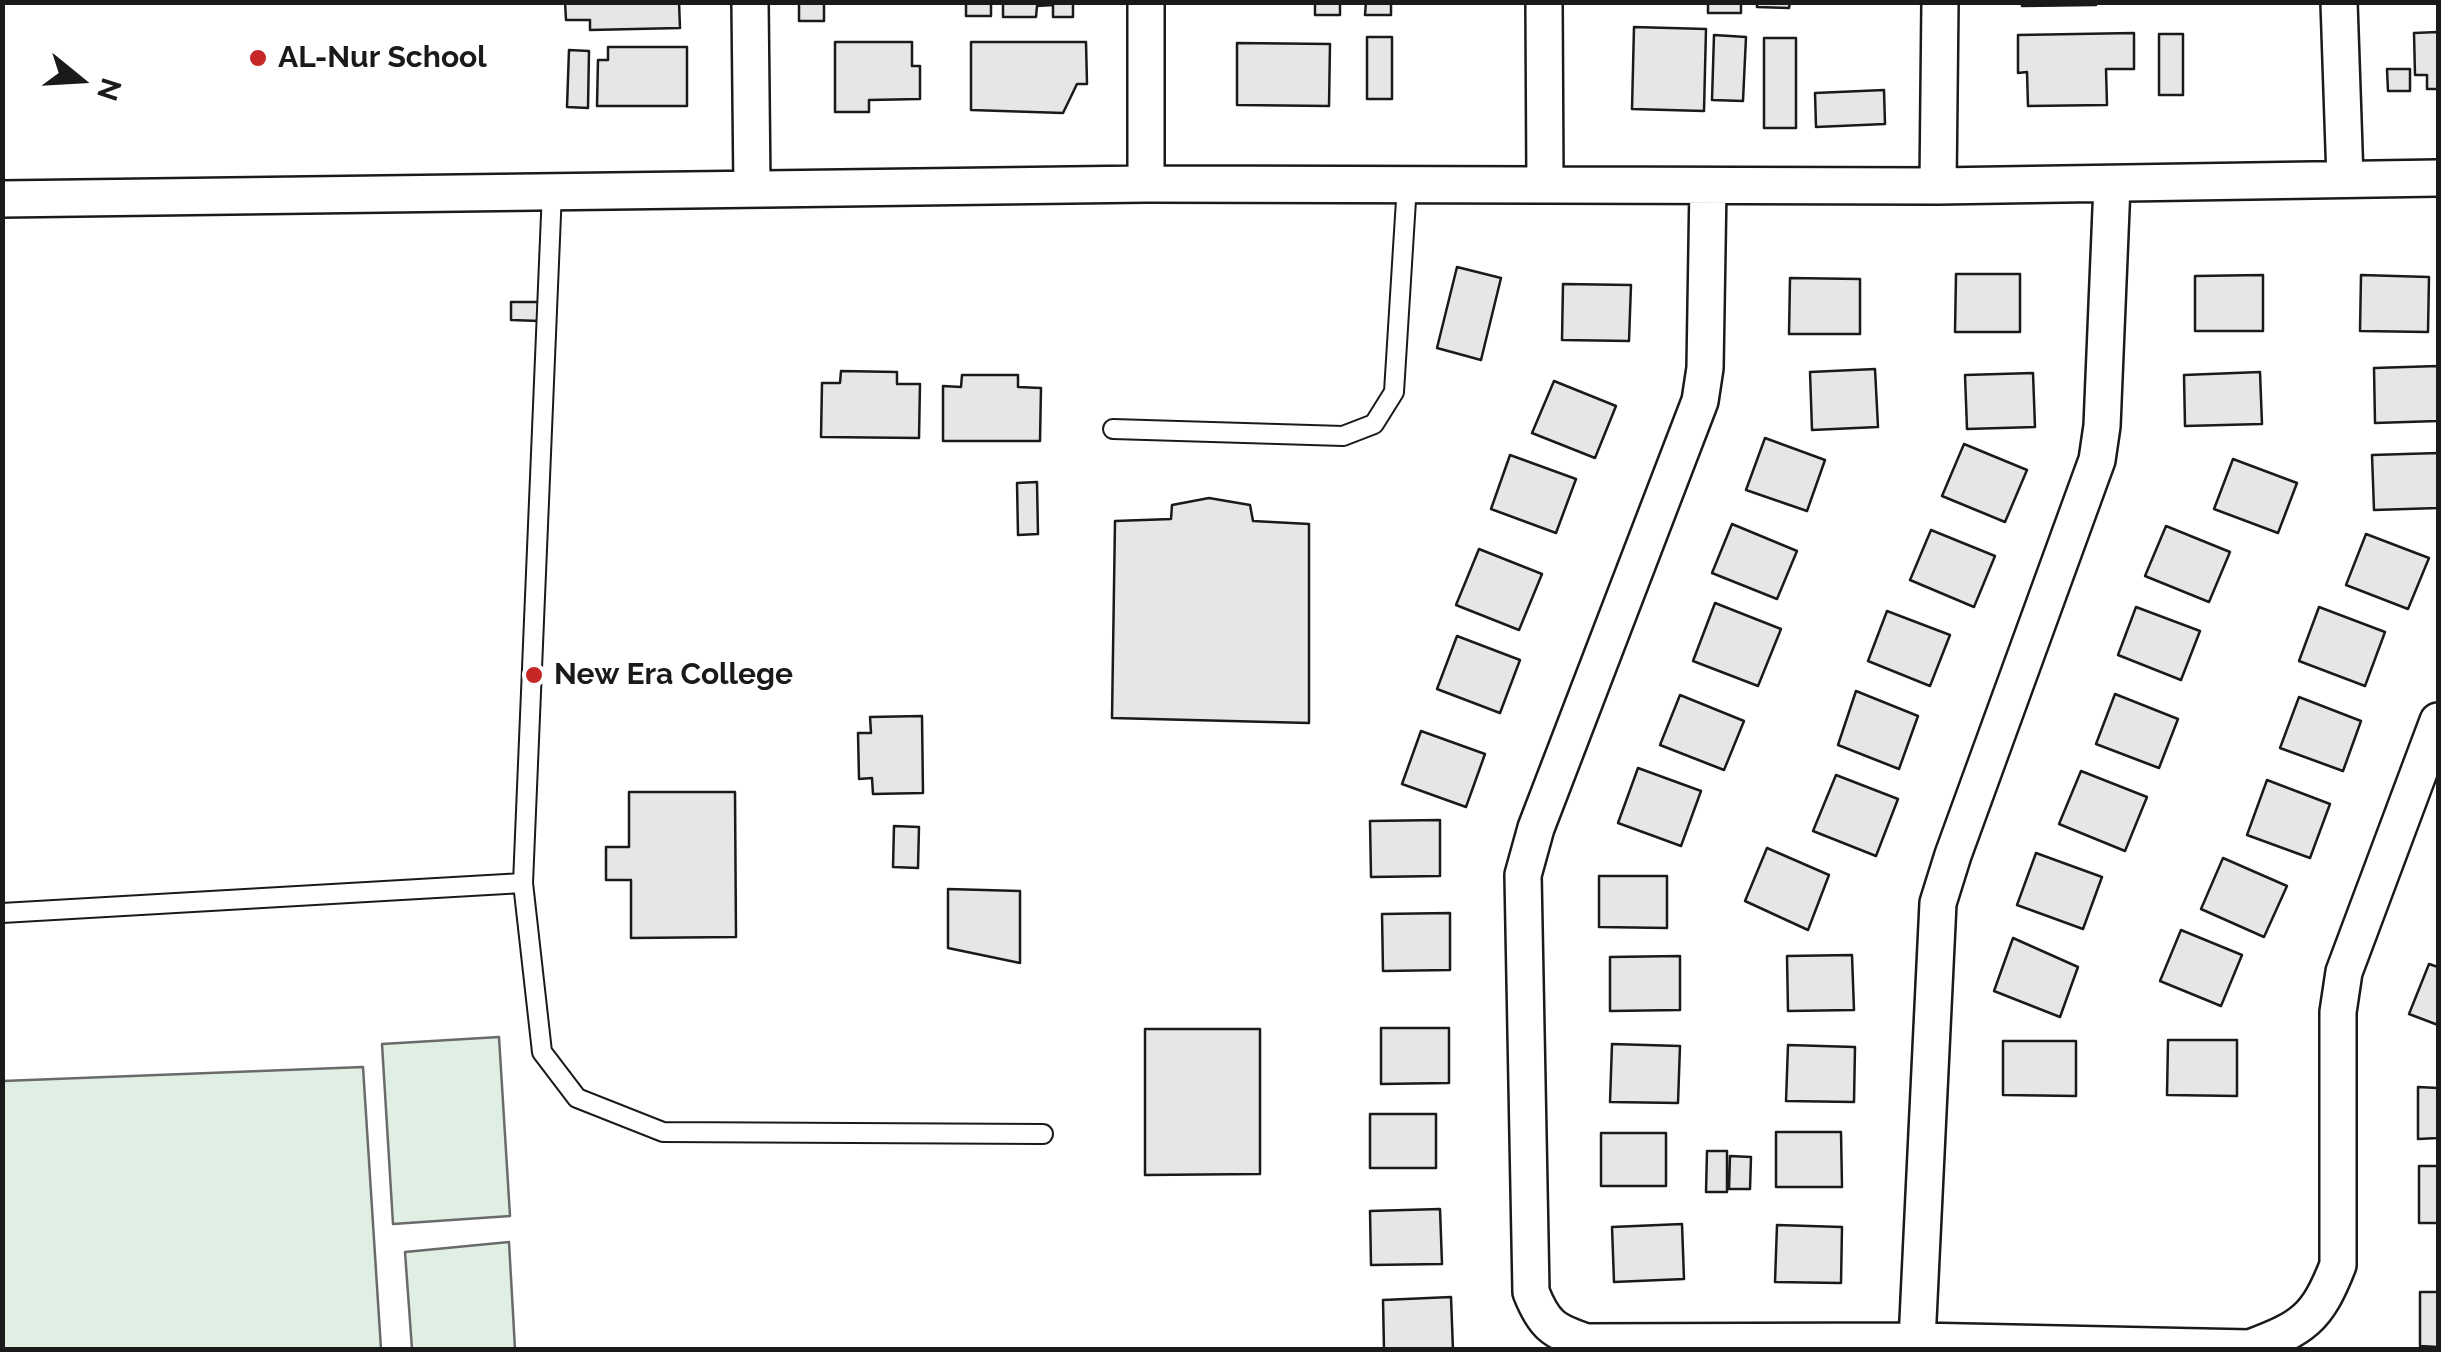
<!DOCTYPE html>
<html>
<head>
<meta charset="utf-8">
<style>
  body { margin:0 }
  #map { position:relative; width:2441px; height:1352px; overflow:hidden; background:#fff; font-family:Raleway,sans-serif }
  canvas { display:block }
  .frame { position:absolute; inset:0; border:5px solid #1a1a1a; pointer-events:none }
  .north { position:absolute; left:30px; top:30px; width:100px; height:100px; -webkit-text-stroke:8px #fff; paint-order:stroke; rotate:108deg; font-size:28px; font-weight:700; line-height:40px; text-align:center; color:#1a1a1a }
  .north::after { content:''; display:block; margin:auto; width:35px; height:45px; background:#1a1a1a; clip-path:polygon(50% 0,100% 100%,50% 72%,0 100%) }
</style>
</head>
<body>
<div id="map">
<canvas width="2441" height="1352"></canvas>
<div class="frame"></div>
<div class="north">N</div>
</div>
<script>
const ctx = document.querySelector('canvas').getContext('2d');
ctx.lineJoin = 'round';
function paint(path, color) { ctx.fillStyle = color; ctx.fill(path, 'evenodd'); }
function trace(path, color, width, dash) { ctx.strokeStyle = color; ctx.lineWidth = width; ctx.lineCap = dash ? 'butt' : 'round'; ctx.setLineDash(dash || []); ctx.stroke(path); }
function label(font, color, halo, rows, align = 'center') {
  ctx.font = font + ' Raleway,sans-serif'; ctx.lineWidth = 8; ctx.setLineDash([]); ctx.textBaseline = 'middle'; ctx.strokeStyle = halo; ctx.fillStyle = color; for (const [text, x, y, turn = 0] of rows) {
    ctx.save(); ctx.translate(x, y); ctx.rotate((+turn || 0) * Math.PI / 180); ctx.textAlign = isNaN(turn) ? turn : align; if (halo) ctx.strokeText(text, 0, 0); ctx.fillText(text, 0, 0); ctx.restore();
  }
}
const green = new Path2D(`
  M499,1037L510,1216L393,1224L382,1044Z
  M363,1067L381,1349H3V1081Z
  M509,1242L515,1349H412L405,1252Z`);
const building = new Path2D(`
  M565,2H679L680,28L590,30V20H566Z
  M799,2H824V21H799Z
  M966,2H991V16H966Z
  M1003,2H1073V17H1053V5L1037,6L1036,17H1003Z
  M1315,2H1340V15H1315Z
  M1366,2H1391V15H1365Z
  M1708,2H1741V13H1708Z
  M1757,2H1790L1789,8L1757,7Z
  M2022,2H2096V5L2022,6Z
  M1634,27L1706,29L1704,111L1632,109Z
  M2438,32V89H2427V75H2415L2414,33Z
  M2134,33V69H2106L2107,105L2028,106L2027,72L2018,73V35Z
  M2159,34H2183V95H2159Z
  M1714,35L1746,37L1743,101L1712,100Z
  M1367,37H1392V99H1367Z
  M1764,38H1796V128H1764Z
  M835,42H912V66H920V99L869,100V112H835Z
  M971,42H1086L1087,84H1077L1063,113L971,110Z
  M1237,43L1330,44L1329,106L1237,105Z
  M608,47H687V106H597L598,60H608Z
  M569,50L589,51L588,108L567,107Z
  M2387,69H2410V91H2388Z
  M1884,90L1885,124L1816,127L1815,93Z
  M1457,267L1501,278L1481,360L1437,348Z
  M1956,274H2020V332H1955Z
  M2263,275V331H2195V276Z
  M2361,275L2429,277L2428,332L2360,331Z
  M1790,278L1860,279V334H1789Z
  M1563,284L1631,285L1629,341L1562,340Z
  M511,302H541L540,321L511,320Z
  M2438,366V421L2375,423L2374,368Z
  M1875,369L1878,427L1812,430L1810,372Z
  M841,371L897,372V384H920L919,438L821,437L822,383H840Z
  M2260,372L2262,424L2185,426L2184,375Z
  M2033,373L2035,427L1967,429L1965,375Z
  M962,375H1018V387L1041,388L1040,441H943V386L961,387Z
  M1554,381L1616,406L1595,458L1532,433Z
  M1765,438L1825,460L1807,511L1746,490Z
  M1964,444L2027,470L2005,522L1942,496Z
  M2438,453V508L2374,510L2372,455Z
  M1510,455L1576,479L1556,533L1491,509Z
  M2233,459L2297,483L2278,533L2214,509Z
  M1037,482L1038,534L1018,535L1017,483Z
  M1209,498L1250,505L1253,521L1309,524V723L1112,718L1115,521L1171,519L1172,505Z
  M1732,524L1797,551L1777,599L1712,573Z
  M2166,526L2230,552L2209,602L2145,576Z
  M1931,530L1995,556L1974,607L1910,580Z
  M2366,534L2429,558L2408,609L2346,585Z
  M1479,549L1542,574L1519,630L1456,605Z
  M1715,603L1781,629L1758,686L1693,661Z
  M2136,607L2200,631L2181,680L2118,655Z
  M2319,607L2385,632L2365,686L2299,661Z
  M1887,611L1950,635L1930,686L1868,661Z
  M1457,636L1520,660L1500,713L1437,689Z
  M1856,691L1918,716L1899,769L1838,745Z
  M2115,694L2178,719L2159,768L2096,744Z
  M1680,695L1744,721L1724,770L1660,745Z
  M2299,697L2361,721L2343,771L2280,748Z
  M922,716L923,793L873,794L872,778L859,779L858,733H871L870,717Z
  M1421,731L1485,754L1466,807L1402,784Z
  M1638,768L1701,791L1681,846L1618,823Z
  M2081,771L2147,797L2125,851L2059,824Z
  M1836,775L1898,799L1876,856L1813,831Z
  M2267,780L2330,804L2310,858L2247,835Z
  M629,792H735L736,937L631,938V880H606V847H629Z
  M1440,820V876L1371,877L1370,821Z
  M894,826L919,827L918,868L893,867Z
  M1767,848L1829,875L1808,930L1745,901Z
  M2036,853L2102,877L2083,929L2017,905Z
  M2223,858L2287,886L2264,937L2201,909Z
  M1599,876H1667V928L1599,927Z
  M948,889L1020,891V963L948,948Z
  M1450,913V970L1383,971L1382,914Z
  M2181,930L2242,955L2221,1006L2160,981Z
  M2013,938L2078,967L2060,1017L1994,991Z
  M1852,955L1854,1010L1788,1011L1787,956Z
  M1680,956V1010L1610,1011V957Z
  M2429,964L2438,967V1025L2409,1014Z
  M1381,1028H1449V1083L1381,1084Z
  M1145,1029H1260V1174L1145,1175Z
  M2168,1040H2237V1096L2167,1095Z
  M2003,1041H2076V1096L2003,1095Z
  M1612,1044L1680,1046L1678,1103L1610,1102Z
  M1788,1045L1855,1047L1854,1102L1786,1101Z
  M2418,1087L2438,1088V1138L2418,1139Z
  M1370,1114H1436V1168H1370Z
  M1776,1132H1841L1842,1187H1776Z
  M1601,1133H1666V1186H1601Z
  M1707,1151H1727V1192H1706Z
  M1730,1156L1751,1157L1750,1189H1729Z
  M2419,1166H2438V1223H2419Z
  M1440,1209L1442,1264L1371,1265L1370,1211Z
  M1682,1224L1684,1279L1614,1282L1612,1227Z
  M1777,1225L1842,1227L1841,1283L1775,1282Z
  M2420,1292H2438V1347L2420,1346Z
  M1451,1297L1453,1350H1384L1383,1300Z`);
const lane = new Path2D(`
  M552,191L523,883L542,1052L577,1098L663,1132L1043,1134
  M1113,429L1343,436L1374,424L1394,392L1407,184
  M2,913L523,883`);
const street = new Path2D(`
  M750,2L752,188
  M1146,2V184
  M1544,2L1545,184
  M2339,2L2345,179
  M1708,186L1705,368L1700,401L1536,828L1523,875L1531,1292C1544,1325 1553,1331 1586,1342L1917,1341L2250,1348C2303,1328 2317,1319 2338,1265V1012L2344,972L2438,721
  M1938,186L1940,2
  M2,199L1146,184L1938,186L2438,178
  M1917,1341L1938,903L1953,855L2097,460L2102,426L2112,185`);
const markers = [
  [258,58,10,"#c62828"],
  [534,675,10,"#c62828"]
];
const poiNames = [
  ["AL-Nur School",278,58],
  ["New Era College",554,675]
];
paint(green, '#e0efe3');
trace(green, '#6a6a6a', 2.5);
paint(building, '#e6e6e6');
trace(building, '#1a1a1a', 2.5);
trace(lane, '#1a1a1a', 22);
trace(street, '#1a1a1a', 40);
trace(lane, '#fff', 18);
trace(street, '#fff', 35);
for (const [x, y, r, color] of markers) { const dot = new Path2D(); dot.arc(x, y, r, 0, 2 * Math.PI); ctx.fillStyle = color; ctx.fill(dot); trace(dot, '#fff', 4); }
label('bold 30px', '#1a1a1a', '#fff', poiNames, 'left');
</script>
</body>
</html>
